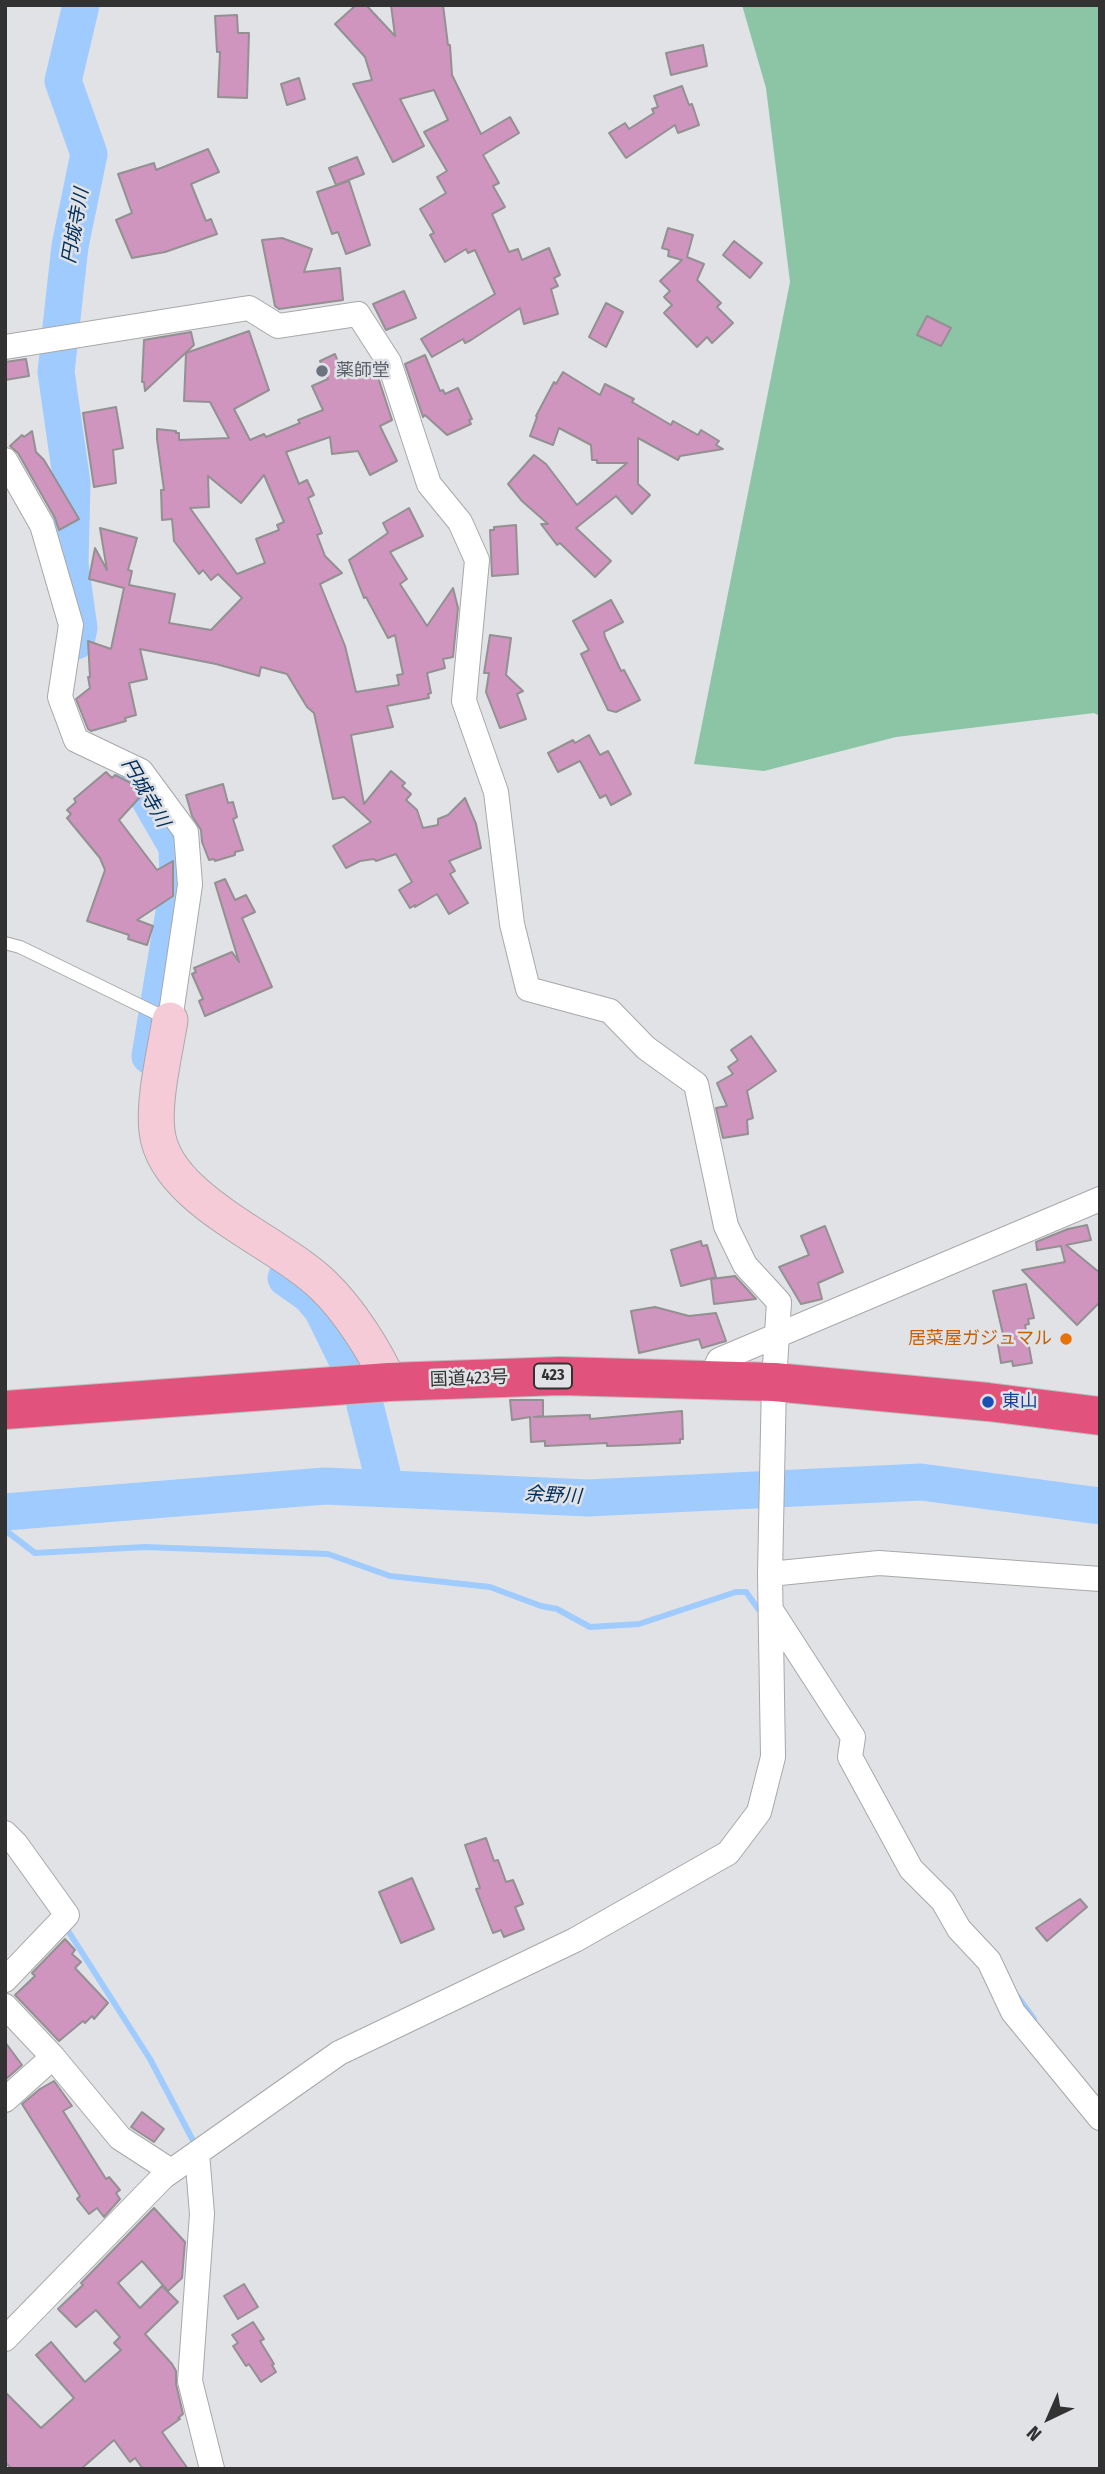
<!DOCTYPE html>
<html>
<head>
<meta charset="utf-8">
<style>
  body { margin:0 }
  #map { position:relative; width:1105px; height:2474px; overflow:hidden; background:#e1e2e5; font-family:"Fira Sans Condensed",sans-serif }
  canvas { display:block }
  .frame { position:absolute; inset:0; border:7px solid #323233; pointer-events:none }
  .north { position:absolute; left:1014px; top:2383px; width:70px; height:70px; -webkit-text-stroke:5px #e1e2e5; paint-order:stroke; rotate:224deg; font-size:19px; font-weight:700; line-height:28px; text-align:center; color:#323233 }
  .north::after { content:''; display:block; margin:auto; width:24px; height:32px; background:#323233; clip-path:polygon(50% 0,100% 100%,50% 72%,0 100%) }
</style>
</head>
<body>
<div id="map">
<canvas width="1105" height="2474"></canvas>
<div class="frame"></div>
<div class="north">N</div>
</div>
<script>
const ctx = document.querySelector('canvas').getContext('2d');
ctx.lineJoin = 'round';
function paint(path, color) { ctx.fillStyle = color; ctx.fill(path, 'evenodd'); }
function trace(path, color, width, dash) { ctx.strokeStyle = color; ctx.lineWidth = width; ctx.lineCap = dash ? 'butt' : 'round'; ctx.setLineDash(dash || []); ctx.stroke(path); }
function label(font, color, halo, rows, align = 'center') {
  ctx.font = font + ' "Fira Sans Condensed","Noto Sans JP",sans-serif'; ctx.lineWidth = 5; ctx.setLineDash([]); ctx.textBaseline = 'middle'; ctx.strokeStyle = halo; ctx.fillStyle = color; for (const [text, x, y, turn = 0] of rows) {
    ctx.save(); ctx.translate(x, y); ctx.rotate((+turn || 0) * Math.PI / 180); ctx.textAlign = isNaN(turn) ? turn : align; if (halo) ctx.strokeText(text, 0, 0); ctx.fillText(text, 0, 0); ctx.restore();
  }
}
const green = new Path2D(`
  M742,5H1100V716L1094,713L896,737L764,771L694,764L790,282L766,88Z`);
const stream = new Path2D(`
  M5,1530L35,1553L145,1547L328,1554L390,1576L490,1587L541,1606L557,1609L590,1627L639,1624L736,1592H746L759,1610
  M65,1926L150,2059L197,2148
  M1018,1997L1034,2019`);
const river = new Path2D(`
  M76,641L79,628L70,564L72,483L56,372L70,246L89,154L63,81L81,5
  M135,774L177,847L178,888L150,1056
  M286,1278L310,1295L322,1309L348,1362
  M365,1405L386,1489
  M5,1512L325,1486L588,1498L921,1482L1100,1506`);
const building = new Path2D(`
  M356,5H366L395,36L391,5H443L448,45H450L452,75L481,134L510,117L519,133L483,155L499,183L493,186L505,207L492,214L509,252L518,249L522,260L549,248L560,275L554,278L558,286L551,289L558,314L524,324L520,308L471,340L465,343L463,339L432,357L421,339L495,294L475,250L468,253L466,249L445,262L430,235L434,233L420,209L446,193L437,177L447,171L424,132L448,120L434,90L400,99L424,146L393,162L353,84L372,80L365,57L335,24Z
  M237,15L238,33H249L247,98L218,97L220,52H217L215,16Z
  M703,45L707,66L671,75L666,53Z
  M299,78L305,99L287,105L281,84Z
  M682,86L689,105L692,104L699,125L678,133L675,125L626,158L609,133L625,123L629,129L654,113L652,109L658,107L654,96Z
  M208,149L219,172L191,184L206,221L211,219L217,234L165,252L132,258L116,220L132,213L118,174L154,163L156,170Z
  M357,157L364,174L336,185L329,168Z
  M349,181L370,245L346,254L338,232L332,234L317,192Z
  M668,228L693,235L687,257L704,264L697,280L721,303L717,307L733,323L712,343L707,337L697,347L664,313L672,305L664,297L670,291L660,281L682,260L668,256L669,250L662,248Z
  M282,238L312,249L304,272L340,268L343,300L279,309L275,306L262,240Z
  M734,241L762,263L750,278L723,255Z
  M404,291L416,318L386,330L373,304Z
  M606,303L623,312L606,347L589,337Z
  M927,316L951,328L941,346L917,335Z
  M249,331L269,390L234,409L250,440L264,434L266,437L300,423L298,420L323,410L312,386L328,379L320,361L335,354L342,372L371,361L375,368L392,420L380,426L397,461L370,475L358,451L332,454L330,437L286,452L299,484L307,480L314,495L308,498L322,533L317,535L325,556L342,573L320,584L345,646L356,692L399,685L397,675L403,674L395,635L388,638L366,597L364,598L349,560L388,533L383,523L409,508L423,536L390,552L407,579L400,584L427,626L453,588L458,608L453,657L443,659L445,668L427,673L431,693L428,694L429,698L387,706L393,727L351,735L364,804L391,771L405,783L402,786L411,794L406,800L417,810L423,828L438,825V819L448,815L465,798L476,824L481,848L449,861L455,871L450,874L468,903L449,914L437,894L415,907V905L410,908L399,890L412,882L396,854L376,861L374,859L360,861L346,868L333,846L371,822L344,797L333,799L314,713L307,707L287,674L261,667L259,676L216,664L140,649L147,679L129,683L136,715L125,718L126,721L91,731L88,729L76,699L90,688L88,677H90L88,641L111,649L124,588L89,579L95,548L107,570L100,528L137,538L128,570L132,571L129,585L175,594L169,623L211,630L242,598L218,574L211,580L203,570L199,574L174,541L172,519L162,520L161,490H164L157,439V429L176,431V433H179V440L229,438L210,402L184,401L186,353ZM264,475L284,522L277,525L279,530L256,539L265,563L237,574L190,508L209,507L208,476L241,503Z
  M191,332L194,345L145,391L144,382H142L144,340Z
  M425,355L440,391L443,390L445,394L458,388L472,419L469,420L471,424L447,435L425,415L423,417L405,364Z
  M26,359L29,376L5,380V362Z
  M563,372L600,395L605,384L634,399L632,402L671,425L673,421L698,435L701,430L719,441L716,445L723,449L680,456L678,460L638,438V484L650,495L632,514L616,496L576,528L611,561L595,577L560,543L557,545L541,524H548L522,501L508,484L534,455L546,464L577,505L627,463H597V460H592L591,445L559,428L553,445L530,436L537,417L536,416L554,382L556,384Z
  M116,407L123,448L113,450L116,483L94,487L83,413Z
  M32,431L36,452L44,460L79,519L59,530L55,518L18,453L10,446L22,435L24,437Z
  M516,525L518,574L492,576L490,530H494V527Z
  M611,600L623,622L604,632L605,637L621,671L624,670L640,700L616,712L608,710L581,654L589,650L573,621Z
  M490,635L511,638L506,675L523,691L517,694L526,719L500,728L486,692L489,673H484Z
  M589,735L600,755L608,751L631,794L611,805L606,795L600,798L580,761L558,772L548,753L573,740L575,743Z
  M106,772L112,778L115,775L131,783L141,796L119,820L157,870L173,861V896L137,920L153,926L147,945L128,939L129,935L87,921L105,870L100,858L67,818L71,814L67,810L76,802L74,799Z
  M223,784L228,803L233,802L237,817L233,819L243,850L235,852V855L215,861L214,859L209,860L202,842L201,830L192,816L186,795Z
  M225,879L235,900L246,895L255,912L242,918L272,987L205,1016L199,1001L203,999L192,974L196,972L194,968L232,952L239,962L215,883Z
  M751,1036L776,1071L747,1091L753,1118L747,1120L748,1134L723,1138L716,1108L727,1106L717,1083L733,1074L728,1067L738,1060L731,1050Z
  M1087,1225L1091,1240L1066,1245L1100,1273V1302L1077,1325L1022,1270L1065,1262L1061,1246L1037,1250L1036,1242L1068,1229Z
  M825,1226L843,1272L818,1283L822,1299L801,1304L779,1267L809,1255L801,1236Z
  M701,1241L702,1246L707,1245L716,1277L681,1286L671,1250Z
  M735,1276L756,1299L714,1304L711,1279Z
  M1026,1284L1034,1318L1028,1319L1029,1324L1025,1325L1032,1363L1013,1366L1012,1361L1001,1363L998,1345L1005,1343L993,1291Z
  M655,1307L689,1316L716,1313L726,1341L702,1348L699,1339L639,1353L631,1311Z
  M510,1400H543V1416L534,1417L590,1415V1419L682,1411L683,1439H680V1443L638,1445L607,1446V1443L545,1446V1441L531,1442L530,1417L512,1420Z
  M486,1838L494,1861L498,1860L506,1882L513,1880L523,1904L515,1907L524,1929L504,1937L501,1930L493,1933L476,1889L480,1888L465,1845Z
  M412,1878L434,1929L401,1943L379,1892Z
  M1080,1899L1087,1907L1047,1941L1036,1928Z
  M65,1939L75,1950L72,1954L81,1962L75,1968L108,2003L94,2019L92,2016L85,2023L83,2021L59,2041L15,1995L35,1976L32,1973Z
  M5,2042L22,2065L6,2079L5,2077Z
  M54,2081L72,2106L63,2111L106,2179L109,2177L120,2190L116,2193L120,2199L104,2217L97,2208L89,2214L77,2199L80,2196L22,2104L40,2089Z
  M142,2112L164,2129L154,2142L131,2127Z
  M154,2208L185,2242L182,2278L168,2291L142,2261L118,2283L140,2308L162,2286L178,2302L145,2334L172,2364L176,2371V2384L183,2414L178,2418L180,2419L162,2432L188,2469H143L135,2458L130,2462L114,2440L81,2469H12L5,2462V2392L41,2428L74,2398L36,2355L51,2342L85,2382L121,2350L114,2343L120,2337L96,2310L76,2327L58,2309L83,2285L81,2283Z
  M244,2284L258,2307L238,2319L224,2296Z
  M253,2322L264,2339L260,2341L274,2364L272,2365L276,2372L261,2382L249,2364L246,2366L233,2346L238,2343L232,2335Z`);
const lane = new Path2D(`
  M5,943L20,947L170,1020`);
const street = new Path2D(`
  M5,347L249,308L278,326L358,314L389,362L429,484L460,522L477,560L464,701L496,792L512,924L528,989L610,1011L646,1048L696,1084L726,1226L745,1265L779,1302L774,1382L770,1574L773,1757L759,1812L728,1853L575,1940L339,2053L163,2177L5,2339
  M5,460L42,525L71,625L60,697L76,740L141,771L186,832L190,885L170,1020
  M709,1382L719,1360L1100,1199
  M770,1574L879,1563L1100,1579
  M771,1610L853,1737L850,1757L911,1869L943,1901L959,1929L989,1961L1013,2012L1100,2118
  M5,1833L16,1844L67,1915L5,1980
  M5,2006L53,2057L120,2138L171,2171
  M5,2100L53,2057
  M197,2153L202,2214L190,2381L212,2469`);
const secondary = new Path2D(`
  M170,1020C165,1052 153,1100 157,1131C164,1200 279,1241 324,1286C349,1310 375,1351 389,1382`);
const highway = new Path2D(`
  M5,1410L389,1382L560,1376L774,1382L988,1402L1100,1416`);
const markers = [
  [322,371,7,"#6b7280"],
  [1066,1339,7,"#e8710a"],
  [988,1402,7,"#1a4fb4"]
];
const shields = [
  [553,1376,38]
];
const shieldNames = [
  ["423",553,1376]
];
const worshipNames = [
  ["薬師堂",336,371]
];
const foodNames = [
  ["居菜屋ガジュマル",1052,1339]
];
const streetNames = [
  ["国道423号",469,1379,-2]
];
const transitNames = [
  ["東山",1002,1402]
];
const waterNames = [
  ["円城寺川",76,226,-80],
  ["円城寺川",145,793,60],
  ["余野川",553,1496,3]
];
paint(green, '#8cc5a6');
trace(stream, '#9fcbff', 6);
trace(river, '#9fcbff', 37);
paint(building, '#cf95be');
trace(building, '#939092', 2);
trace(lane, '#a8a8ab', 14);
trace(street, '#a8a8ab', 26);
trace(secondary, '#a8a8ab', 37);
trace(highway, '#bdbdbe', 40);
trace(lane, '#fff', 12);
trace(street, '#fff', 24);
trace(secondary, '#f6cbd8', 35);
trace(highway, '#e1537d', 38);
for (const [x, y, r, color] of markers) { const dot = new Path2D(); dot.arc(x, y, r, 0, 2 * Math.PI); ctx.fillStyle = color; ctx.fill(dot); trace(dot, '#e1e2e5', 2.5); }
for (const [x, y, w] of shields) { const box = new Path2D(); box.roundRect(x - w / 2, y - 12.5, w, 25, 5); ctx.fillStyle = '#e1e2e5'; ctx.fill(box); trace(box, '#323233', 2); }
label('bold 16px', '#323233', null, shieldNames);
label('18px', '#5b616d', '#e1e2e5', worshipNames, 'left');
label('18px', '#c56008', '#e1e2e5', foodNames, 'right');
label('18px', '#323233', '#e1e2e5', streetNames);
label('18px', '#164399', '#e1e2e5', transitNames, 'left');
label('italic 19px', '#002e5b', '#e1e2e5', waterNames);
</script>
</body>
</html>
